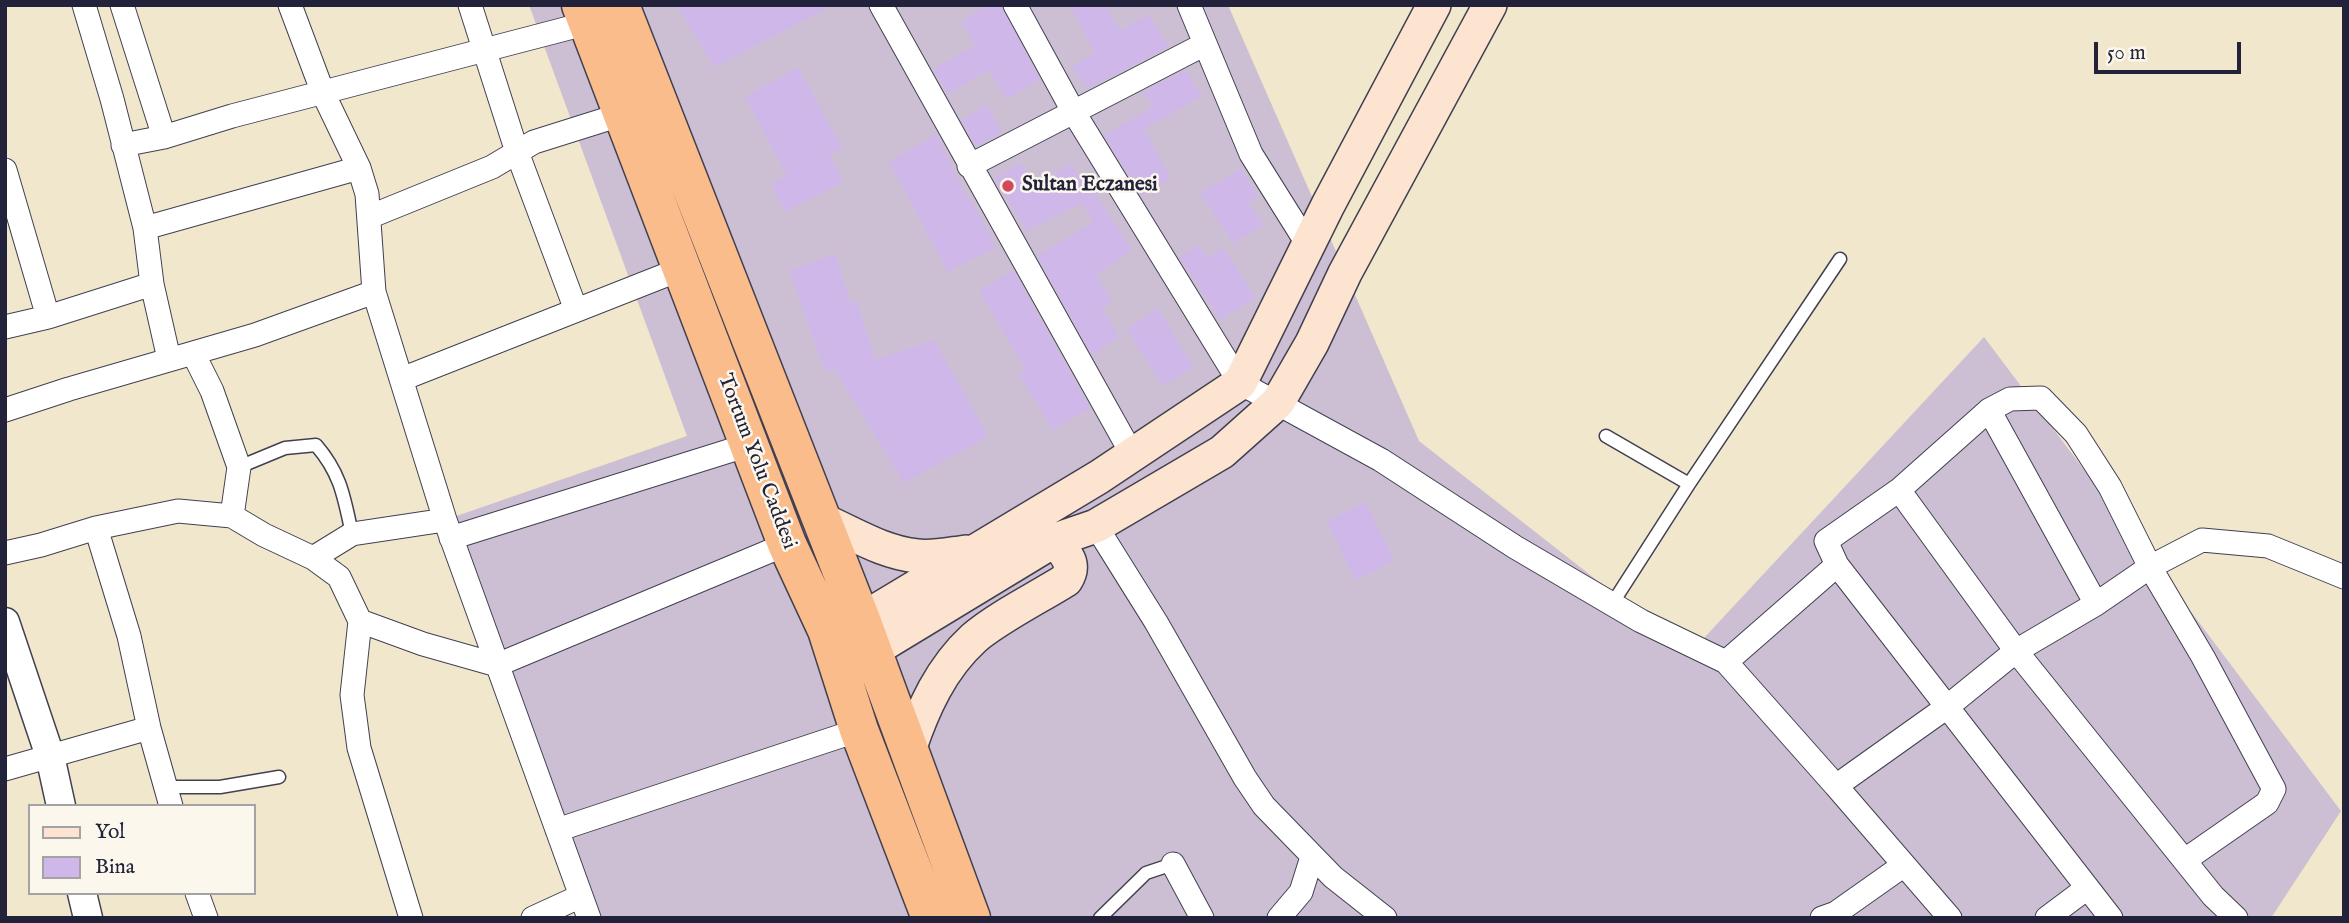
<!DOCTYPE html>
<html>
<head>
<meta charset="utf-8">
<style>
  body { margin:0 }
  #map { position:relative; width:2349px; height:923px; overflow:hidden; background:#f1e7cc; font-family:"IM FELL English",serif }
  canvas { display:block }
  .frame { position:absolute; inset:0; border:7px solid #22223b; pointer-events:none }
  .legend { position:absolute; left:28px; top:804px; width:228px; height:91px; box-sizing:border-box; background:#fbf7ec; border:2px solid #a4a2a5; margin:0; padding:9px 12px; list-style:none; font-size:21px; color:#22223b }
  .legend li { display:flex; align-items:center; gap:14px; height:35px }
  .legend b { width:35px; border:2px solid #a4a2a5 }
  .scale { position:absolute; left:2094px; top:42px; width:147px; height:32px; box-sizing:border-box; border:4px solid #22223b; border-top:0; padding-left:9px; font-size:21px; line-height:24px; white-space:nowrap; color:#22223b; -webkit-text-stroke:5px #fbf7ec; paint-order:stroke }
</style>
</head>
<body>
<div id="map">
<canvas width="2349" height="923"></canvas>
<div class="frame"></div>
<ul class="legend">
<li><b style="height:9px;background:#fde4d1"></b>Yol</li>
<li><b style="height:19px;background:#cfb8e9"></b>Bina</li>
</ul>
<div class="scale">50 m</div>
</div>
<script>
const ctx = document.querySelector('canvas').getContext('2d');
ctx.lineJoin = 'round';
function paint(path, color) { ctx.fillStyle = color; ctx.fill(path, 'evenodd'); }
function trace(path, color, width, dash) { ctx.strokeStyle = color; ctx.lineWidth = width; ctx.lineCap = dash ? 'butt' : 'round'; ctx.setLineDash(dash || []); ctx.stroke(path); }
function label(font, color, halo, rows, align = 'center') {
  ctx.font = font + ' "IM FELL English",serif'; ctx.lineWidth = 5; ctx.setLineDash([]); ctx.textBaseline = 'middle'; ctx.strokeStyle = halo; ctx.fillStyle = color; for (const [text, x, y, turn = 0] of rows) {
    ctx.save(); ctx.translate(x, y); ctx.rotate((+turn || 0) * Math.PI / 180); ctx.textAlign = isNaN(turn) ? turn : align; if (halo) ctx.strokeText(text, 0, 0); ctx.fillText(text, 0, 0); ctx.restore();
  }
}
const industrial = new Path2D(`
  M529,5H1228L1419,441L1690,653L1984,337L2341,811L2271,918H587L445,520L687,436Z`);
const building = new Path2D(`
  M677,5H834L714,67Z
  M988,5H1001L1040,80L1006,99L989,70L948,94L933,69L975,45L962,21Z
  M1069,5H1105L1120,30L1149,15L1169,47L1087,89L1072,67L1095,52Z
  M798,67L842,148L830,154L843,182L785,212L771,184L787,176L745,97Z
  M1186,70L1202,96L1144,129L1171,178L1141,195L1104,135L1153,107L1143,92Z
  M987,105L1002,133L976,146L961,120Z
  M936,134L968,199L970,198L996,247L948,272L889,162Z
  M1020,162L1038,185L1071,164L1083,184L1087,181L1132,250L1096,275L1112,301L1102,308L1119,337L1092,355L1037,256L1093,222L1082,203L1027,231L995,179Z
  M1241,169L1258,196L1248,202L1263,225L1233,243L1200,193Z
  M1199,245L1207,258L1223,247L1255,297L1221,320L1179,257Z
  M835,254L851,303L857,301L875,360L934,340L988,436L904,483L834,368L825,372L789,270Z
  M1013,270L1090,408L1053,430L1018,373L1025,369L979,291Z
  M1158,308L1193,367L1163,386L1127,329Z
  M1366,502L1394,561L1355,580L1327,521Z`);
const service = new Path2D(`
  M1606,436L1689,484
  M239,467L285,448L316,445C341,474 344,497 352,534
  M1612,604L1689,484L1840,259
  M165,787H220L279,777
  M1100,918L1146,873L1173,864`);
const minor = new Path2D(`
  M84,5L112,99L145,228
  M122,5L164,137
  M290,5L323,93L359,168L367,194L374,292L445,520L589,918
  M470,5L517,152L576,310
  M881,5L1133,456
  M1015,5L1073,111L1240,383L1381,460L1515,547L1641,621L1726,662
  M1189,5L1251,154L1308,245
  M123,145L164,137L232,116L588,23
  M969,166L1205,44
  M5,170L48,317L152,284L145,228L359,168
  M369,217L492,167L534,142L623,114
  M152,284L169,359
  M5,327L48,317
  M193,353L212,391L239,467L232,516
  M402,379L681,269
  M5,410L69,389L255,335L374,292
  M1989,410L2010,399L2041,398L2076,434L2110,487L2150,567L2203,657L2274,789L2267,803L2185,860
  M1899,490L1989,410L2096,604
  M1096,526L1156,622L1245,778L1264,806L1333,877L1385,918
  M96,528L129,636L149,728L171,806
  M451,538L748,445
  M5,553L41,545L96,528L178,511L232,516L264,535L313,558L339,577L360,621L352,695L359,748L411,918
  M313,558L352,534L445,520
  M360,621L423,644L497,665L787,544
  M5,769L149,728
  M1836,786L1726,662L1837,565
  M557,830L859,730
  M1173,864L1202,918
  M197,893L206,918
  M533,918L581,896
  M1279,918L1301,892L1312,857
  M1822,918L1836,913L1904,865
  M1950,918L1836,786L1947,707L2016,651L2096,604L2150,567L2202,540L2268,546L2344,577
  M2047,918L2087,888
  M2111,918L1837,565L1826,541L1899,490L2016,651L2213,896L2236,918`);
const tertiary = new Path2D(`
  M5,622L50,756L61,806
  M82,893L88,918`);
const secondary = new Path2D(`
  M820,519C853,533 881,552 917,556C932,558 950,554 966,552
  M837,627L861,620L1099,477L1240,383L1328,205L1434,5
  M849,659L872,651L1055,540L1096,526L1222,452L1278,402L1312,343L1345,273L1490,5
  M909,750C923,708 941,668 974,638C997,618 1039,597 1066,580C1077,563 1065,554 1055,540`);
const trunk = new Path2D(`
  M581,5L787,544L827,630L859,730L931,918
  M620,5L861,620L971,918`);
const markers = [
  [1008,186,7,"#d1495b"]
];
const poiNames = [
  ["Sultan Eczanesi",1022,186]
];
const streetNames = [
  ["Tortum Yolu Caddesi",756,462,69]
];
paint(industrial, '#ccbfd4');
paint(building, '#cfb8e9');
trace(service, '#414051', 15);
trace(minor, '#414051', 25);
trace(tertiary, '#414051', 31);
trace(secondary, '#414051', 36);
trace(trunk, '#414051', 41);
trace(service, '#fff', 12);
trace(minor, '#fff', 23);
trace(tertiary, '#fff', 28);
trace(secondary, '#fde4d1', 33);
trace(trunk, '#fabc8b', 38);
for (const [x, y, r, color] of markers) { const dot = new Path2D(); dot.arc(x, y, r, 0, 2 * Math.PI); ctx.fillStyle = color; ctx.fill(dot); trace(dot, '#fbf7ec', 2.5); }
label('bold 21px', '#22223b', '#fbf7ec', poiNames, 'left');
label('21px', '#22223b', '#fbf7ec', streetNames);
</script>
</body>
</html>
